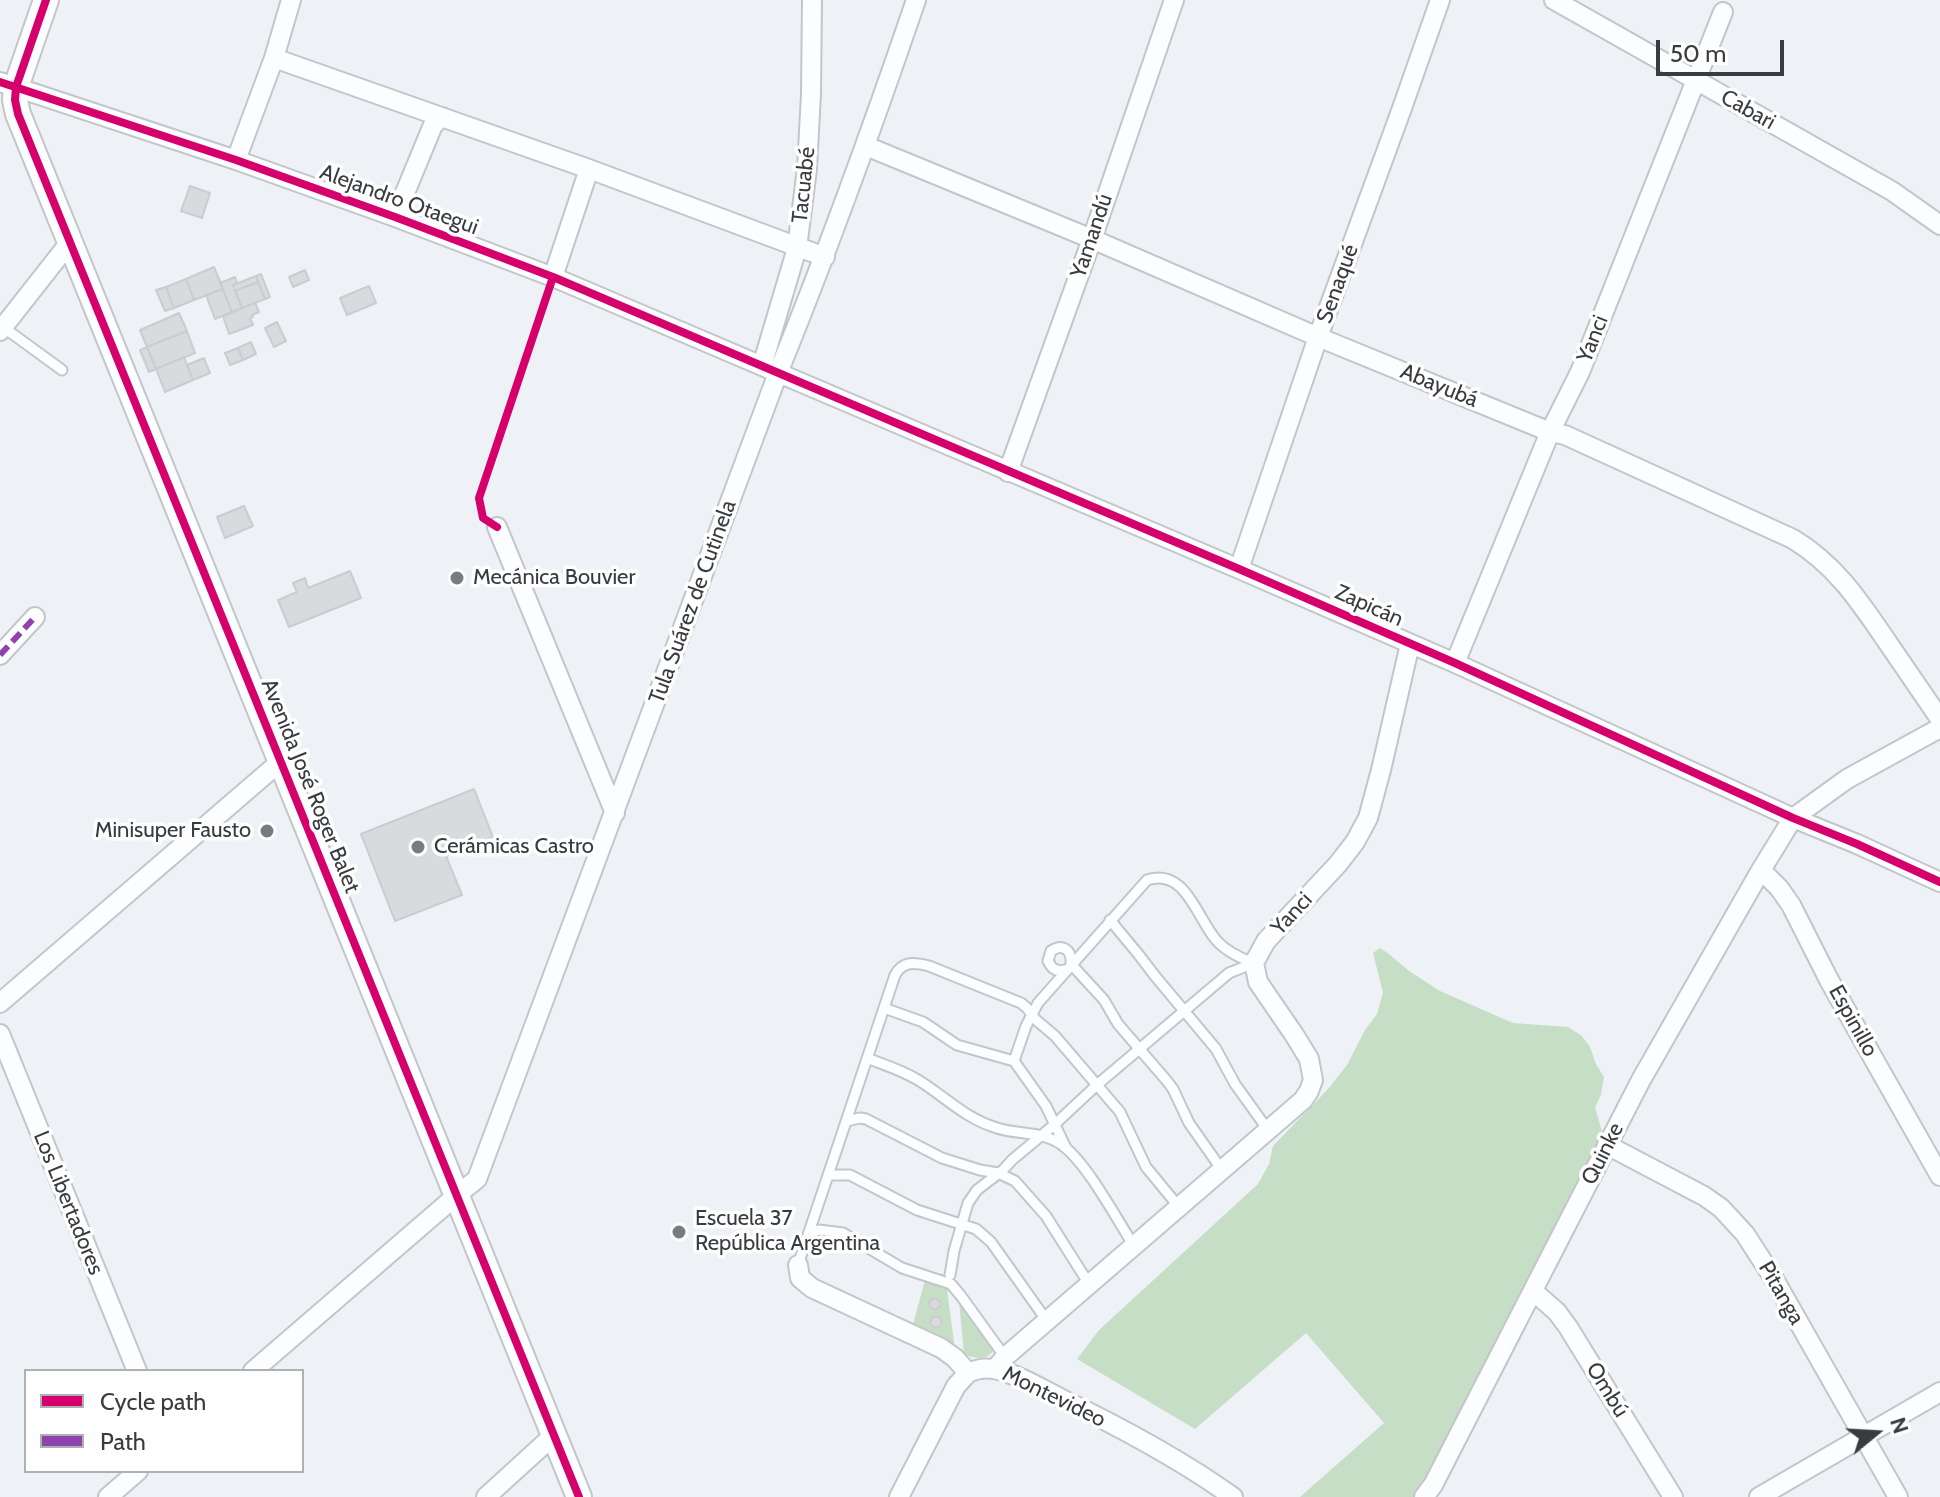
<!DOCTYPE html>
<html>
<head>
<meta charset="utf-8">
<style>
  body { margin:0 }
  #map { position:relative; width:1940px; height:1497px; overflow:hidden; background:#eef2f6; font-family:Cabin,sans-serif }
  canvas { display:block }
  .legend { position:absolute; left:24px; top:1369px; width:280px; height:104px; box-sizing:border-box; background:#fefefe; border:2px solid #afb0b2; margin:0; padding:10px 14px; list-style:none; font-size:24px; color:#393c3f }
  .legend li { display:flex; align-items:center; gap:16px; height:40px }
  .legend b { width:40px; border:2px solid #afb0b2 }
  .north { position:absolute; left:1836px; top:1393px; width:80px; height:80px; -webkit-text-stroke:6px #fefefe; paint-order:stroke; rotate:72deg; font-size:22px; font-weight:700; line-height:32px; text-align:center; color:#393c3f }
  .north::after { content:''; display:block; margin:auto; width:28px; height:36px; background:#393c3f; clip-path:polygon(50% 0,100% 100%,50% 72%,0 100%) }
  .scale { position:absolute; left:1656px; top:40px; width:128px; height:36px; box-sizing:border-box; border:4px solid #393c3f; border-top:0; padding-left:10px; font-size:24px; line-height:28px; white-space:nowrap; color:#393c3f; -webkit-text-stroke:6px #fefefe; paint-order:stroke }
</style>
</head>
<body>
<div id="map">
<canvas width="1940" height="1497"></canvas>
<ul class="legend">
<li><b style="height:10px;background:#d6006c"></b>Cycle path</li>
<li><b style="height:10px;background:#8e44ad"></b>Path</li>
</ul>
<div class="north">N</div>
<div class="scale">50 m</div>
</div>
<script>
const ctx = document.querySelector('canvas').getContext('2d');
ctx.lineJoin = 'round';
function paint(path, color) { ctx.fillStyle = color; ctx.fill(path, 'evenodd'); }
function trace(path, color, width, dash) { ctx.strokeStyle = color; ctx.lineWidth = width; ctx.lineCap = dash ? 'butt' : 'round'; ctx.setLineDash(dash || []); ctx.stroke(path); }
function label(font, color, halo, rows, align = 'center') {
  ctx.font = font + ' Cabin,sans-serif'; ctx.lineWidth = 7; ctx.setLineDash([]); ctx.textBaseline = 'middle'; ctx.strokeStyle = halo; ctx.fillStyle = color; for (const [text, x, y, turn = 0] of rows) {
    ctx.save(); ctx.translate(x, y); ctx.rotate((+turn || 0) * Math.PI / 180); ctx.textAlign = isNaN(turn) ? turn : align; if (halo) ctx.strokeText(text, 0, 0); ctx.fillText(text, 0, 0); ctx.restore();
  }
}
const green = new Path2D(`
  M1380,948L1389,954L1409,971L1440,991L1513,1023L1568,1027L1582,1036L1590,1047L1596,1064L1604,1077L1601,1095L1595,1107L1603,1135L1429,1475L1415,1497H1300L1384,1423L1306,1333L1195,1429L1077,1359L1099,1330L1258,1184L1269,1164L1273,1146L1329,1088L1347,1065L1365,1030L1377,1014L1383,993L1373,953Z
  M925,1280L947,1289L955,1350L912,1328Z
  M959,1301L992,1348L993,1351C987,1361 973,1358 964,1354Z`);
const building = new Path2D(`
  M190,186L210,193L202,218L181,211Z
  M214,267L223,289L194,300L186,279Z
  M305,270L309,280L293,287L289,277Z
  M261,274L270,297L265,299L256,276Z
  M256,276L258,282L235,291L233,285Z
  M235,277L237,283L233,285L242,308L232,312L220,283Z
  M186,279L194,300L174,308L166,287Z
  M258,282L265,299L242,308L235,291Z
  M369,286L376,303L347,315L340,298Z
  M166,287L174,308L165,311L156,290Z
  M223,289L232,312L215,319L206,295Z
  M255,303L259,312L252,315L253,317L250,318L253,325L229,334L223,316Z
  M179,313L187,331L147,347L140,330Z
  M277,322L286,341L274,347L265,328Z
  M187,331L195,353L156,369L147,347Z
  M251,342L256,354L243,360L238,348Z
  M147,347L156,369L149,372L140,350Z
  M238,348L243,360L230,365L225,353Z
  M184,357L193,380L165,392L156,369Z
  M204,358L210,373L193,380L187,365Z
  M244,506L253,526L225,538L217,517Z
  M350,571L361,598L289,627L278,600L297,592L293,583L305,578L308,588Z
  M474,789L493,837L446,856L462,895L395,921L361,834Z
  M929.5 1304a5.5 5.5 0 1 1 11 0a5.5 5.5 0 1 1-11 0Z
  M930.5 1322a5.5 5.5 0 1 1 11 0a5.5 5.5 0 1 1-11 0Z`);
const lane = new Path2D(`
  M3,327L62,370
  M1110,920L1139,955L1155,976L1216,1049L1235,1084L1268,1130
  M1065,970C1056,972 1052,969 1048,961L1051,951C1063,943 1072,950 1071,964L1104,1000L1118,1024L1167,1081L1173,1089L1189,1123L1222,1170
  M884,1008L923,1022L957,1045L1014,1061
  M867,1058C884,1065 902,1070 918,1080C946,1097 964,1118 997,1128C1018,1135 1044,1131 1062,1145C1087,1163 1116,1218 1134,1246
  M846,1121L860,1118L866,1119L942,1158L980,1170L998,1173L1015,1181L1046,1216L1089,1284
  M1066,1148L1046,1106L1014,1061L1026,1026L1038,1003L1147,880C1186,867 1197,919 1217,941C1227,952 1240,958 1254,963
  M828,1175H850L917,1210L976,1229L991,1242L1047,1321
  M809,1233L819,1230L843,1233L902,1268L951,1284L961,1296L1005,1357
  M798,1265L895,975C903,961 914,962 929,966L1021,1003L1027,1008L1035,1019L1055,1036L1120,1112L1146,1167L1179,1207
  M950,1275L954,1251L968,1203L977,1190L1003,1170L1012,1160L1054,1125L1098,1084L1229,973L1254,963`);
const street = new Path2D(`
  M1554,0L1892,191L1940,225
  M274,58L589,169L825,257
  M0,82L236,160L395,217L553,277L1239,569L1455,663L1793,818L1857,844L1940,882
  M866,146L1092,239L1318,337L1550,432L1565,435L1793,539C1836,565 1860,602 1888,643C1905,668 1923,694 1940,719
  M236,160L274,58L291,0
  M395,217L433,125L442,117
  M553,277L589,169
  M0,331L70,242
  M762,366L797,248L807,169L811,94L812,0
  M1008,472L1092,239L1174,0
  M497,527L615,813
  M1239,569L1318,337L1401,111L1440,0
  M0,655L35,617
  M1455,663L1550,432L1580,372L1723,12
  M1761,870L1779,888L1791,905L1829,980L1940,1176
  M0,1003L281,761
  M0,1034L137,1371
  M1607,1145L1704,1196L1721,1208L1745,1234L1774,1279L1898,1497
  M798,1265L800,1278L812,1288L941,1348L955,1358L968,1373C978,1368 987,1367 998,1370C1019,1375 1040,1388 1060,1398C1120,1427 1180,1459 1233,1497
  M1533,1291L1557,1312L1568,1327L1673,1497
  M995,1369L1005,1357L1303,1100L1309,1091L1313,1080L1309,1059L1295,1036L1258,982L1254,963L1266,941L1338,864L1355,842L1368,818L1381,770L1410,644
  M253,1371L457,1195L477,1179L778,373C828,250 873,126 916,0
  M108,1497L138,1471
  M486,1497L554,1435
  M899,1497L956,1386L968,1373
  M1424,1497L1433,1485L1641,1080L1761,870L1793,818L1847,779L1940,728
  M1759,1497L1940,1392`);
const secondary = new Path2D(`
  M46,0L16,87L15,100L18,114L579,1497`);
const quiet = new Path2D(`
  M0,655L35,617`);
const cycleway = new Path2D(`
  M46,0L16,87L15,100L18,114L579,1497
  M0,82L236,160L395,217L553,277L1239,569L1455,663L1793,818L1857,844L1940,882
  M497,527L483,518L479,498L553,277`);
const markers = [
  [457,578,8,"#787c7f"],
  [267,831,8,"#787c7f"],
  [418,847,8,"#787c7f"],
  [679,1232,8,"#787c7f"]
];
const streetNames = [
  ["Cabari",1748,110,29],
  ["Tacuabé",804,185,-84],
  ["Alejandro Otaegui",399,200,20],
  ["Yamandú",1092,236,-71],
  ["Senaqué",1338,284,-70],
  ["Yanci",1593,339,-68],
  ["Abayubá",1439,386,22],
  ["Tula Suárez de Cutinela",693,602,-70],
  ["Zapicán",1369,606,24],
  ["Avenida José Roger Balet",310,786,68],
  ["Yanci",1292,914,-47],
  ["Espinillo",1853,1021,61],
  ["Quinke",1603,1154,-63],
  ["Los Libertadores",68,1203,68],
  ["Pitanga",1781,1293,60],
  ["Ombú",1607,1390,58],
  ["Montevideo",1054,1397,26]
];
const poiNames = [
  ["Mecánica Bouvier",473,578],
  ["Minisuper Fausto",251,831,"right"],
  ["Cerámicas Castro",434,847],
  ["Escuela 37",695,1219],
  ["República Argentina",695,1244]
];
paint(green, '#c6dec6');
paint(building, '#d7dbdd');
trace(building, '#c9cdd0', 2);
trace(lane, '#c3c6c9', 13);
trace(street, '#c3c6c9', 22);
trace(secondary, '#c3c6c9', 28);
trace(lane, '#fcfdfe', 9);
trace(street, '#fcfdfe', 18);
trace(secondary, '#fcfdfe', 24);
trace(quiet, '#8e44ad', 6, [12, 6]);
trace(cycleway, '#d6006c', 8);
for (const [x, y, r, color] of markers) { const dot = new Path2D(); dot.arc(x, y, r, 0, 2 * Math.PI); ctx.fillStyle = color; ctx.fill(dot); trace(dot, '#fefefe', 3); }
label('22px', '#393c3f', '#fefefe', streetNames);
label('22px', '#393c3f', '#fefefe', poiNames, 'left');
</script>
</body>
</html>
